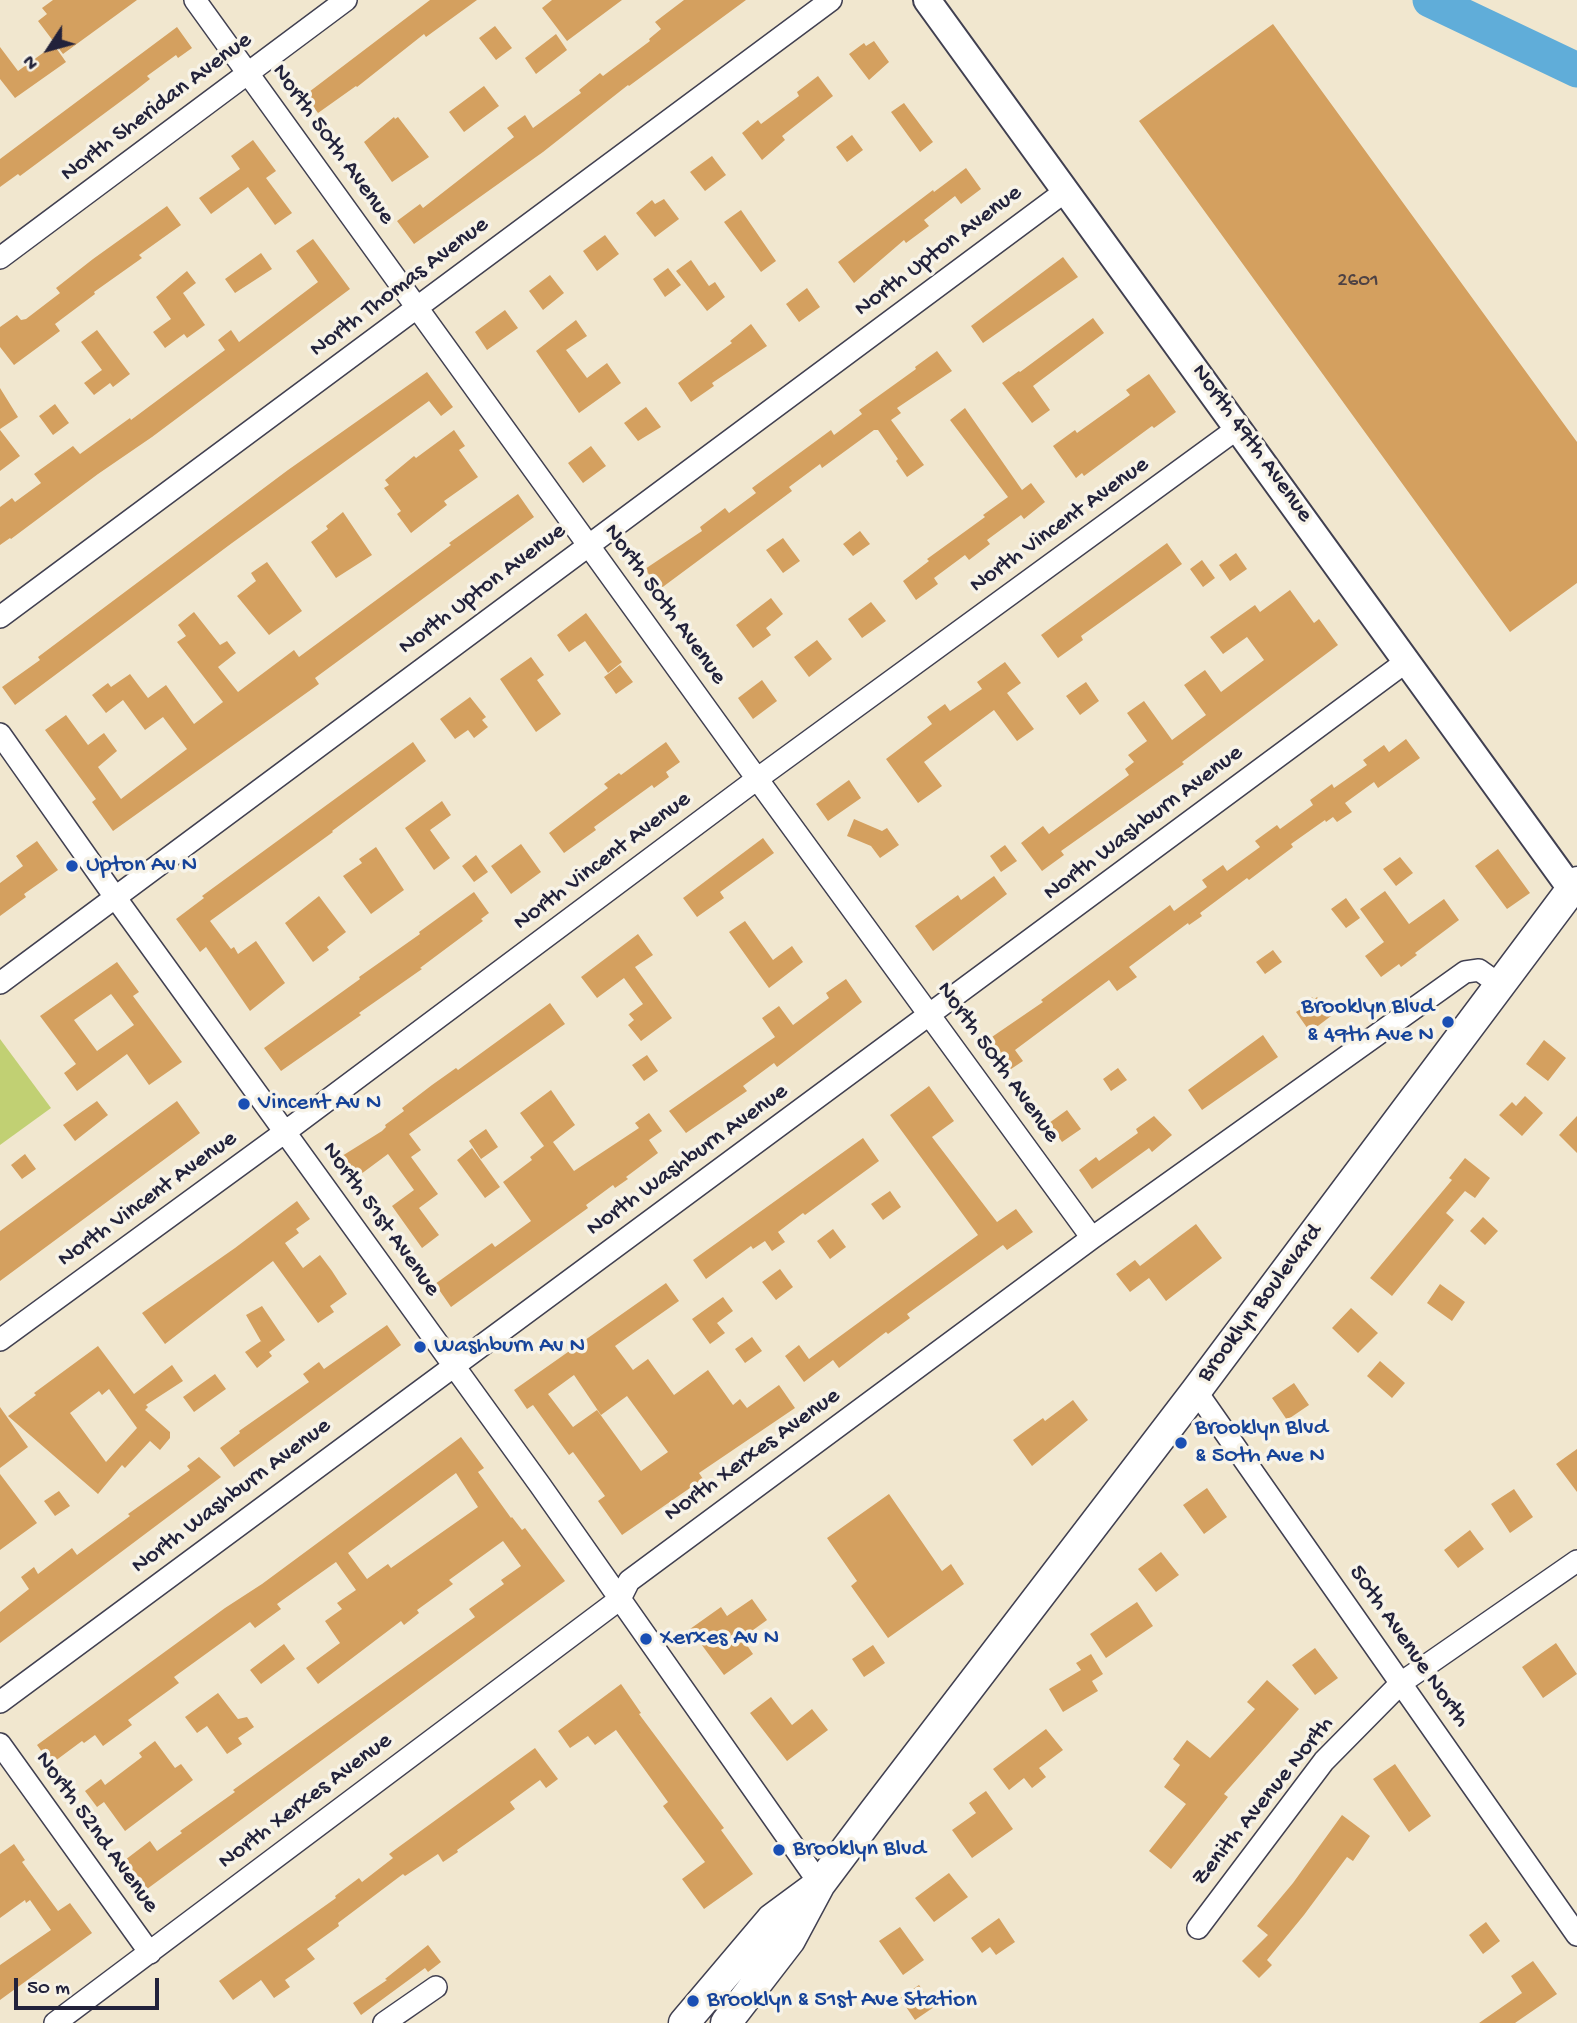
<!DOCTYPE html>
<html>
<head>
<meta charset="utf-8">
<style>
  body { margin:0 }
  #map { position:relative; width:1577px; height:2023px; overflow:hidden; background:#f1e7cf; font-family:"Gochi Hand",sans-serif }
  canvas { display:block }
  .north { position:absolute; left:14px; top:14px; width:70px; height:70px; -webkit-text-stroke:5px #f7f3e8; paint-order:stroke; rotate:234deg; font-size:19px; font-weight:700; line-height:28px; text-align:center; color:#22223b }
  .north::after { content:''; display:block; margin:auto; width:24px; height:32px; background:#22223b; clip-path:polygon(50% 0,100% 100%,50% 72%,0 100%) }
  .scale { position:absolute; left:14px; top:1978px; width:145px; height:32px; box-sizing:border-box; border:4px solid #22223b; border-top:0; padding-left:9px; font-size:21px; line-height:24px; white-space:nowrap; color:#22223b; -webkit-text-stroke:5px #f7f3e8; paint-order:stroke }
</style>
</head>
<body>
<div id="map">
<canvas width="1577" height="2023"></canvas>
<div class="north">N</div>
<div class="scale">50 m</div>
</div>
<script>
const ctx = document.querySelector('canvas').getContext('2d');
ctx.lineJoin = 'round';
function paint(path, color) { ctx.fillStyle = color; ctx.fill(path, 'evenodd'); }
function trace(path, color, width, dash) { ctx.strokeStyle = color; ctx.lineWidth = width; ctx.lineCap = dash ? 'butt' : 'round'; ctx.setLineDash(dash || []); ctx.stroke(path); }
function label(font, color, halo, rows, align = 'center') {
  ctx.font = font + ' "Gochi Hand",sans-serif'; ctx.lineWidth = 7; ctx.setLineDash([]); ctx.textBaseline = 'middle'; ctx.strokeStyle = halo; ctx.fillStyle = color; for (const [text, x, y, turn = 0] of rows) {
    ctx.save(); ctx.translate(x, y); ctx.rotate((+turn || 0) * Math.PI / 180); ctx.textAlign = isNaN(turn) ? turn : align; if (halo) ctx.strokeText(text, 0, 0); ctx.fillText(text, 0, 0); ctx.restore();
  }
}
const green = new Path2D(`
  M0,1039L51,1108L0,1145Z`);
const river = new Path2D(`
  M1430,0L1577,70`);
const building = new Path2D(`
  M53,0H137L63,54L38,21L47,14L42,8Z
  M430,0H477L426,37L424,34L357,87L356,86L318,113L305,95Z
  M552,0H622L567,41L542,8Z
  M684,0H746L629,86L628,85L543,152L414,244L397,221L420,204L423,208L514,137L507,128L525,115L533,128L581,93L579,90L600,73L603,76L650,41L649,39L661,29L655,22Z
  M1273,24L1577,442V583L1510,632L1139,121Z
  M495,26L512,48L496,60L479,38Z
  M177,27L192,48L178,58L176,55L147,76L150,79L136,90L20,176L18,174L0,187V159Z
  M556,34L567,50L536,74L525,58Z
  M874,41L889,62L869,80L849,54L864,43L866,46Z
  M54,45L66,62L15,98L0,79V47L18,71Z
  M818,76L833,96L782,136L785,140L762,160L742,133L758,120L761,124L799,96L797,92Z
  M484,86L499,106L464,132L449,112Z
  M904,103L933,142L920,152L891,112Z
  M394,117L395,119L398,117L429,157L392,182L364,142Z
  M852,135L863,150L847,162L836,147Z
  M253,140L276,171L266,178L292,213L275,225L248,187L211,214L199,198L240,169L231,156Z
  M712,156L726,175L705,191L690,172Z
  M966,168L981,189L961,204L955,196L924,220L929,226L906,243L904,240L854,283L838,262L933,190L934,192Z
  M664,199L679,219L655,237L636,213L652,200L655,204Z
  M167,206L181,225L139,255L142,258L94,292L95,294L55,324L60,331L14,365L0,347V327L17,315L21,320L26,319L60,293L56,288L93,259Z
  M741,210L776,261L761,272L724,222Z
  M605,235L619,254L597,271L583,251Z
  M313,239L350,289L152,437L98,474L11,539L10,538L0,545V507L12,498L15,502L41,483L34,474L73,446L80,454L130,418L131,420L225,350L218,340L231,330L239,342L318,282L296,251Z
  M261,253L272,269L235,293L225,279Z
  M1063,257L1078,277L983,343L971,326Z
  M691,260L709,286L715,282L725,297L707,311L676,271Z
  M668,268L681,285L665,297L653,279Z
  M187,271L196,283L183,293L205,325L187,338L184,334L165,348L153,332L171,319L156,297Z
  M550,275L564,293L543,310L529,291Z
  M807,288L820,307L799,322L786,304Z
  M505,310L518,328L487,350L475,332Z
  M1093,318L1104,333L1033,386L1050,410L1032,423L1002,383L1019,371L1020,372Z
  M576,320L587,336L566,350L587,378L607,363L621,383L579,413L536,351Z
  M751,324L767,346L712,383L714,386L691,402L678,383L732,343L730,341Z
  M97,330L130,374L113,387L110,383L94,395L84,383L102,370L81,342Z
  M937,351L952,371L897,408L901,413L891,420L924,465L907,477L896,461L898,459L878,430H874L822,468L820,464L789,487L792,491L660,589L645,569L702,531L700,527L725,508L729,513L756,493L752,488L831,430L834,435L862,414L859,410L916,369L915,367Z
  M427,372L453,407L441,416L429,401L232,543L15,705L2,687L40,660L38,657L288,470Z
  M1149,374L1176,412L1154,428L1152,426L1084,476L1082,473L1076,478L1053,446L1075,430L1077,433L1130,395L1126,390Z
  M0,388L18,417L0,429Z
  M55,404L69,423L53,435L39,416Z
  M646,407L661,427L638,441L624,423Z
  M965,408L1022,490L1031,483L1045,502L1024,519L1021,515L987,540L990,544L969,560L965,555L934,578L938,584L916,600L903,581L929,561L927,559L985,517L983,515L1008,497L950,420Z
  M0,430L20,456L0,471Z
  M454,430L465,446L459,450L478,477L444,501L447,505L411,533L397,514L401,511L384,488L389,485L385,480L414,456L416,458Z
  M591,446L606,466L583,483L568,463Z
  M518,494L534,517L315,678L319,684L113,831L92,802L96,799L45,730L66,715L88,745L104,733L117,751L98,767L121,799L187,749L163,717L145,730L123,700L106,713L92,695L108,683L111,687L130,674L148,698L166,685L194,724L223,702L177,642L186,636L178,625L194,612L220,645L227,641L236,653L218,667L238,692L294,650L299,657L451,545L449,543Z
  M343,512L372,555L336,578L311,542L328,529L326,526Z
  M860,531L870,544L853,556L843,544Z
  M783,538L800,561L783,573L766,550Z
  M1167,543L1182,564L1081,636L1083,640L1058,658L1041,635Z
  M1236,553L1247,569L1230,581L1219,565Z
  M1202,560L1215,578L1203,587L1190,569Z
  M267,562L302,611L269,635L237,596L256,581L251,573Z
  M1290,590L1314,623L1319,619L1338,645L1182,762L1184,764L1061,851L1064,855L1042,871L1021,843L1043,826L1049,834L1129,775L1125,769L1134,762L1128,755L1147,741L1127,713L1144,701L1172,740L1206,715L1184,685L1205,670L1221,692L1264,660L1247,637L1223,654L1210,637L1255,605L1260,612Z
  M771,598L783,614L766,628L771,635L753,648L736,625Z
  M871,602L886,621L862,638L848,619Z
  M586,613L622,662L608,673L585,641L569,652L557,635Z
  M817,640L832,659L809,677L794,657Z
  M531,657L544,675L537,680L561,714L536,732L500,679Z
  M1005,662L1021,683L1007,693L1034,729L1017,741L994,710L924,762L942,786L918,803L886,759L932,724L927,717L945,704L950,711L953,709L982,689L977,682Z
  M620,665L633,682L616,694L604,677Z
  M762,680L777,701L753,719L738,698Z
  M1086,682L1099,701L1080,715L1066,696Z
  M470,697L486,717L482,720L488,727L474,738L468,730L455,739L440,719Z
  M1406,739L1420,758L1378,788L1374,782L1345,803L1352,812L1337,822L1333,817L1326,822L1325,820L1291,844L1293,847L1249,880L1247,878L1200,913L1202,916L1189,925L1188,923L1129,967L1137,977L1117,991L1109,980L1015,1050L1023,1061L1008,1071L986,1041L1043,1002L1041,1000L1170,905L1174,911L1207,887L1202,880L1223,865L1227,871L1260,847L1255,841L1277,825L1280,829L1313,805L1310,800L1332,784L1334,788L1367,765L1363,760L1384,745L1389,752Z
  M413,742L426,761L332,831L333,832L210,921L231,949L234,947L238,954L256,941L285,983L250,1011L206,947L200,952L176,919L204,898L202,896Z
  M666,742L680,762L666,772L669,777L654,788L652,785L594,827L596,830L564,853L549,833L608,788L604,784L619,773L621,775Z
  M849,780L861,798L828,821L816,804Z
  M442,801L451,815L430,830L450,858L434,870L405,828Z
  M854,819L882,831L887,828L899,845L880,858L871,846L847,836Z
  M763,838L774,853L720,892L724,898L697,917L683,898Z
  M37,841L58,870L24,894L26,897L0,916V883L23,866L16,856Z
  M521,844L541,872L511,894L491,866Z
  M1005,845L1017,861L1001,872L990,856Z
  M376,847L404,890L371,914L343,876L362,863L359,859Z
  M1498,849L1530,893L1507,909L1475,866Z
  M476,855L488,872L474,882L462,866Z
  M1400,857L1413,873L1396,886L1383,869Z
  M994,876L1007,894L933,951L915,926L958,895L961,900Z
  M1385,891L1409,924L1444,899L1459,920L1415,953L1417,955L1401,967L1399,964L1381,977L1365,956L1384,942L1360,909Z
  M474,892L489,913L481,919L483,921L420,968L422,969L359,1013L361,1015L281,1071L264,1048L360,979L359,977L420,934L419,932Z
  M319,896L346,932L327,947L329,950L313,962L285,923Z
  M1346,898L1360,918L1346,928L1331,909Z
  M745,921L773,960L792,946L803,962L769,988L729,932Z
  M638,934L653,955L635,967L672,1018L641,1041L628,1025L634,1020L629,1014L643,1004L624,978L597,998L581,977Z
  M1273,950L1282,962L1265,974L1256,962Z
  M117,962L139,992L133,996L182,1062L149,1085L127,1054L77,1091L64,1073L76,1064L40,1016ZM111,994L134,1025L97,1051L74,1020Z
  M846,979L862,1002L777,1067L774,1063L743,1086L747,1091L686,1133L669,1111L775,1037L762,1018L779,1006L793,1025L829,998L826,993Z
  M1312,997L1314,1000L1317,997L1331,1016L1310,1032L1296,1012L1301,1009L1299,1006Z
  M550,1003L565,1024L409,1134L421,1150L411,1157L438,1194L419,1208L439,1235L422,1248L392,1206L414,1190L388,1154L357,1177L342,1156L382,1131L386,1127L385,1125L404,1111L402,1108L432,1085L456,1068L458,1070Z
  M1263,1035L1278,1057L1202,1110L1188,1090Z
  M1544,1040L1566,1058L1548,1081L1526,1064Z
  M647,1055L658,1071L644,1081L632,1065Z
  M1118,1068L1127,1080L1111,1091L1103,1079Z
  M929,1086L954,1121L932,1137L997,1222L1016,1209L1033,1232L1007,1250L1003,1245L907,1314L910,1318L888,1334L886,1332L839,1368L833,1360L804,1382L785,1356L799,1345L809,1359L978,1235L890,1115Z
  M551,1090L575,1125L553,1142L574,1171L639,1128L635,1123L649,1113L662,1131L649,1140L658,1153L626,1177L628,1179L615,1188L613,1185L586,1205L588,1208L451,1307L435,1284L492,1243L495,1247L531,1221L503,1182L532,1160L530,1157L544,1146L520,1113Z
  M1525,1096L1543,1113L1522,1136L1499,1115L1512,1102L1516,1106Z
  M97,1101L108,1115L75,1141L63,1125Z
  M177,1101L200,1133L0,1281V1231Z
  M1067,1110L1081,1129L1062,1142L1049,1123Z
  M1154,1116L1172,1135L1152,1152L1149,1148L1092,1189L1079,1170L1096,1157L1099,1161L1138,1133L1136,1129Z
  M1577,1116V1153L1559,1135Z
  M486,1129L498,1147L481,1159L469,1141Z
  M863,1138L879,1161L805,1215L803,1213L778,1232L785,1242L772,1251L765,1241L753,1249L751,1246L706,1279L693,1260Z
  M472,1148L500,1187L485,1198L457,1160Z
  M25,1154L36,1169L22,1179L11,1165Z
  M1465,1158L1490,1178L1475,1198L1465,1191L1446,1213L1454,1220L1392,1296L1370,1278L1452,1180L1449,1178Z
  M890,1191L901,1207L883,1220L871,1204Z
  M297,1201L310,1219L296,1229L299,1233L285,1243L303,1268L320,1255L332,1271L347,1294L330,1306L334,1312L318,1323L273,1261L165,1344L142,1313L235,1248Z
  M1483,1217L1498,1231L1485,1245L1470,1231Z
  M1196,1224L1222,1258L1166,1301L1149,1278L1130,1292L1116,1274L1135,1260L1140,1266Z
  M833,1229L846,1247L830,1259L817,1241Z
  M780,1269L793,1287L776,1300L762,1282Z
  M666,1283L679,1301L615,1346L633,1370L648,1359L674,1395L708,1370L733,1405L740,1399L747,1408L779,1385L795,1408L699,1473L703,1479L622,1535L598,1501L605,1496L573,1452L569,1455L533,1405L527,1409L514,1390ZM574,1375L601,1415L627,1396L668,1452L641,1471L597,1410L573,1427L548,1394Z
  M1440,1284L1465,1302L1452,1321L1427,1303Z
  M723,1297L733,1311L717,1323L725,1333L710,1344L692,1319Z
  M262,1306L285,1340L269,1352L272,1356L257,1368L245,1352L261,1341L262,1343L246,1315Z
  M1351,1308L1378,1333L1358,1353L1332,1328Z
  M387,1325L401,1345L234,1467L220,1448L240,1433L239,1431L309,1382L303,1374L319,1362L324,1369Z
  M752,1337L762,1351L745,1363L735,1349Z
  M98,1346L134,1394L172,1365L183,1381L146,1405L148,1407L145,1410L170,1432V1438L160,1450L150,1441L125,1468L122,1465L98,1494L8,1416L36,1395L34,1393ZM109,1389L137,1428L106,1462L70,1413L99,1391L102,1395Z
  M1380,1361L1405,1383L1392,1398L1367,1376Z
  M215,1374L226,1389L194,1412L183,1397Z
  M1294,1383L1309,1405L1287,1420L1272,1398Z
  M1073,1400L1088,1420L1032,1466L1013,1440L1043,1418L1045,1421Z
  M0,1407L28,1447L0,1468Z
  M461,1437L484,1468L478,1472L511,1518L512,1517L522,1530L525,1528L565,1581L147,1889L125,1860L150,1841L157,1851L182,1833L180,1831L235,1792L233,1790L475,1617L469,1609L504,1584L501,1580L521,1566L503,1541L449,1580L453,1584L417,1610L419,1613L404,1625L401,1621L318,1684L306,1668L340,1643L325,1621L342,1609L337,1603L356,1590L336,1562L277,1604L281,1609L255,1628L250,1622L174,1677L179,1683L128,1720L132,1725L103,1746L95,1735L84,1743L82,1741L51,1764L37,1745L225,1608L262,1584ZM456,1473L478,1507L391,1568L388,1564L367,1579L348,1553Z
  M1577,1449V1492L1556,1464Z
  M199,1457L221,1477L0,1643V1612L29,1589L21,1577L34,1567L38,1574L72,1548L77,1555L130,1516L128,1514L190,1470L187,1466Z
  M0,1474L37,1523L0,1550Z
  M1207,1488L1227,1517L1204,1534L1183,1505Z
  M1514,1489L1533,1517L1510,1533L1491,1504Z
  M59,1491L70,1506L55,1516L44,1501Z
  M889,1494L942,1571L951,1564L964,1584L888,1638L851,1586L857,1581L827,1538Z
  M1470,1530L1484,1549L1458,1568L1444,1550Z
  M1161,1552L1179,1575L1156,1592L1138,1569Z
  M752,1599L767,1620L742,1638L753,1654L724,1675L690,1629L721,1607L727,1616Z
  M1137,1602L1153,1626L1106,1658L1090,1634Z
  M1556,1643L1577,1674L1543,1698L1522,1667Z
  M284,1644L295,1659L261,1684L250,1670Z
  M873,1645L885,1663L864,1677L852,1659Z
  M1315,1648L1338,1678L1315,1695L1292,1665Z
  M1091,1654L1103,1674L1092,1681L1098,1691L1063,1712L1049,1689L1081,1670L1076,1663Z
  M1267,1680L1299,1709L1224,1794L1228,1797L1171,1869L1149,1851L1186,1804L1164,1787L1180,1765L1173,1759L1187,1740L1210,1758L1255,1709L1247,1702Z
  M621,1684L641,1713L639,1714L724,1828L721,1830L753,1874L704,1909L682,1879L705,1862L663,1806L668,1802L616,1730L595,1745L588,1736L570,1748L558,1731Z
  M218,1693L238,1719L247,1717L254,1727L238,1738L242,1744L227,1754L207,1726L197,1733L185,1717Z
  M771,1697L792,1725L812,1709L828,1730L787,1761L750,1713Z
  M1046,1729L1063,1750L1039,1768L1046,1777L1032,1788L1024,1778L1009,1790L993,1769Z
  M155,1741L175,1768L181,1764L193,1780L125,1831L104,1802L97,1807L85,1791L101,1779L105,1785L142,1757L139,1753Z
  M535,1748L558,1779L546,1788L540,1780L510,1802L515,1809L457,1850L458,1852L443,1862L438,1854L405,1876L403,1874L338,1923L339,1926L307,1949L315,1959L285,1980L290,1987L274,1998L261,1980L233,2000L219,1981L336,1898L335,1896L359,1878L362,1882L393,1858L389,1854Z
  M1395,1764L1431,1816L1409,1832L1373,1779Z
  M986,1791L1013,1829L972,1858L952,1830L976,1813L969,1803Z
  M1342,1815L1370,1836L1353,1861L1347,1857L1304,1915L1267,1960L1272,1965L1259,1978L1242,1961L1268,1935L1257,1926L1293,1883Z
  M14,1844L25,1860L22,1862L58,1911L70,1903L92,1933L0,2000V1965L51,1930L30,1900L26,1903L25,1900L0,1918V1854Z
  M949,1873L968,1897L934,1922L915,1898Z
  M999,1918L1015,1942L996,1955L990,1947L982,1953L971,1938Z
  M1486,1922L1500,1941L1483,1954L1469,1935Z
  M900,1927L924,1960L903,1975L879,1941Z
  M428,1945L441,1962L428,1972L425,1968L361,2015L353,2003L387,1980L385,1979Z
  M1533,1961L1557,1994L1515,2023H1479L1522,1993L1511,1976Z
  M919,1985L934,2007L915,2020L900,1998Z`);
const minor = new Path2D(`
  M195,0L747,765L1092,1238
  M0,258L346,0
  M0,617L831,0
  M0,734L115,897L540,1485L820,1884
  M0,983L1067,190
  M0,1340L285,1132L757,779L1238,428
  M1196,1391L1577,1935
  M0,1702L1407,661
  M0,1744L150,1953
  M1198,1928L1324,1761L1401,1683L1577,1561
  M55,2023L620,1599L629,1581L1092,1238L1465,972L1479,970L1500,985
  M384,2023L436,1987`);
const tertiary = new Path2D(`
  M927,0L1572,890`);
const secondary = new Path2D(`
  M684,2023L772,1919L814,1888
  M726,2023L790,1940L820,1884L874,1812L1196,1391L1577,882`);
const markers = [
  [72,866,7,"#1a4fb4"],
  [1448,1022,7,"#1a4fb4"],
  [244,1104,7,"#1a4fb4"],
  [420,1347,7,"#1a4fb4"],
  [1181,1443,7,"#1a4fb4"],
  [646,1639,7,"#1a4fb4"],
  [779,1850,7,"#1a4fb4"],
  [693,2001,7,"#1a4fb4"]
];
const numberNames = [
  ["2601",1358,282]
];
const streetNames = [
  ["North Sheridan Avenue",157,108,-37],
  ["North 50th Avenue",332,145,54],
  ["North Upton Avenue",939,252,-37],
  ["North Thomas Avenue",400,288,-37],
  ["North 49th Avenue",1251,444,54],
  ["North Vincent Avenue",1060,526,-36],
  ["North Upton Avenue",483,590,-37],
  ["North 50th Avenue",664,605,54],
  ["North Washburn Avenue",1144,824,-37],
  ["North Vincent Avenue",603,862,-37],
  ["North 50th Avenue",997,1063,54],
  ["North Washburn Avenue",688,1161,-36],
  ["North Vincent Avenue",148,1200,-36],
  ["North 51st Avenue",380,1220,54],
  ["Brooklyn Boulevard",1261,1304,-53],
  ["North Xerxes Avenue",753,1456,-36],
  ["North Washburn Avenue",232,1497,-37],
  ["50th Avenue North",1408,1647,55],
  ["North Xerxes Avenue",306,1802,-37],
  ["Zenith Avenue North",1264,1802,-51],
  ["North 52nd Avenue",96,1833,54]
];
const transitNames = [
  ["Upton Av N",86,866],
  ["Brooklyn Blvd",1434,1008,"right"],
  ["& 49th Ave N",1434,1036,"right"],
  ["Vincent Av N",258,1104],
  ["Washburn Av N",434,1347],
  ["Brooklyn Blvd",1195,1429],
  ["& 50th Ave N",1195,1457],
  ["Xerxes Av N",660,1639],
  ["Brooklyn Blvd",793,1850],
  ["Brooklyn & 51st Ave Station",707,2001]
];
paint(green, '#c1d073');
trace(river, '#60add9', 35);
paint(building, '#d4a05f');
trace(minor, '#414051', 24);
trace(tertiary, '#414051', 30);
trace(secondary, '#414051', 33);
trace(minor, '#fff', 21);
trace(tertiary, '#fff', 26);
trace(secondary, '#fff', 30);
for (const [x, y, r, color] of markers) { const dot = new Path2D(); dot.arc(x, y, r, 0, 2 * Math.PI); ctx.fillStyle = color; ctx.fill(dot); trace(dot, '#f7f3e8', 2.5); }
label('21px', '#4e4244', null, numberNames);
label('24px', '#22223b', '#f7f3e8', streetNames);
label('24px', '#164399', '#f7f3e8', transitNames, 'left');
</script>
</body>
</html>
